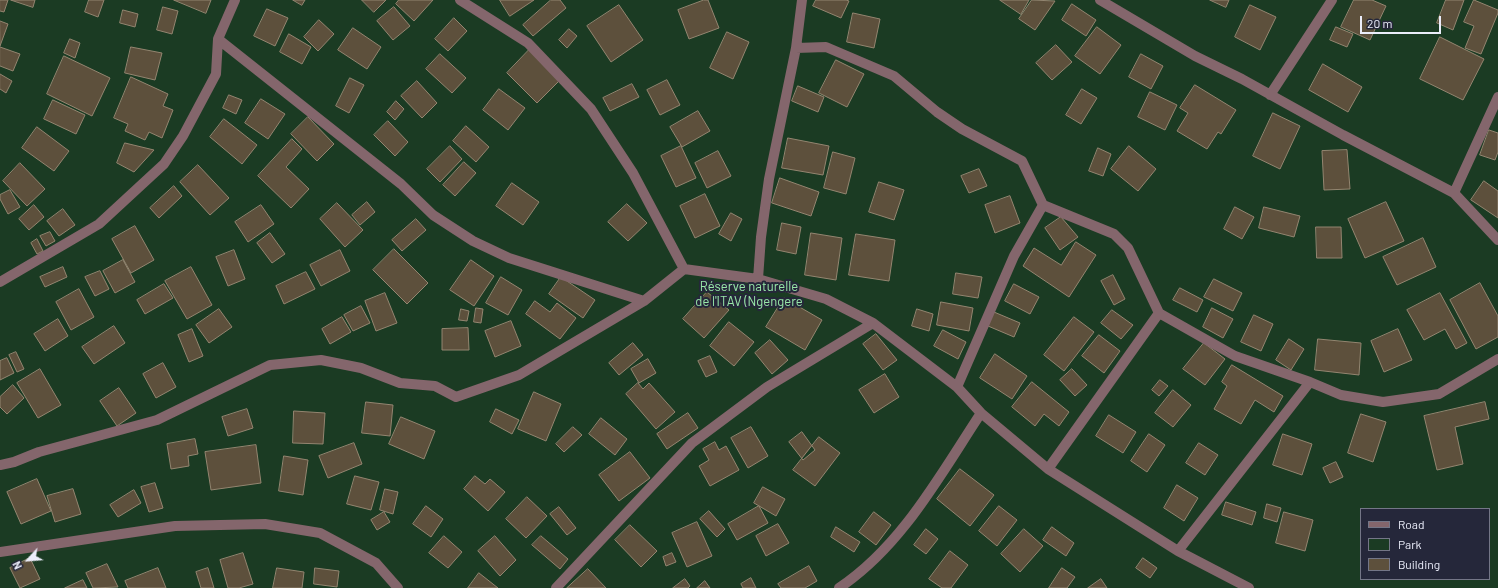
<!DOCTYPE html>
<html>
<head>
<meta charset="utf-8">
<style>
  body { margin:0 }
  #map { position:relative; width:1498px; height:588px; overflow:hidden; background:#25273a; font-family:Barlow,sans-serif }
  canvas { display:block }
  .legend { position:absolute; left:1360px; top:508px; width:130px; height:72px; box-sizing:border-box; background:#25273a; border:1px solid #747687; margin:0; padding:5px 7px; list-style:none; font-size:12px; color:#ebedfa }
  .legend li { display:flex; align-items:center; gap:8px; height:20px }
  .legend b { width:20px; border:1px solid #747687 }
  .north { position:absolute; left:8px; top:540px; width:40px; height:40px; -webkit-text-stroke:3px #25273a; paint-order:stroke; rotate:244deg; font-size:11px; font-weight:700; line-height:16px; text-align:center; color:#ebedfa }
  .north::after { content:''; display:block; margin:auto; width:14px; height:18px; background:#ebedfa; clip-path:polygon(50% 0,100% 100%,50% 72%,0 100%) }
  .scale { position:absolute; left:1360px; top:16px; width:81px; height:18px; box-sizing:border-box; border:2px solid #ebedfa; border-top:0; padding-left:5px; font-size:12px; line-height:14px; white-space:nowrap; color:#ebedfa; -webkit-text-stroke:3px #25273a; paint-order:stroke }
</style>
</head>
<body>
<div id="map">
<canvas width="1498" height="588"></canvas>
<ul class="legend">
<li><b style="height:5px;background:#84666c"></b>Road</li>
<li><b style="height:11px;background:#1b3b23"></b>Park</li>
<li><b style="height:11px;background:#5d503c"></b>Building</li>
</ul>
<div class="north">N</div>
<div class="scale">20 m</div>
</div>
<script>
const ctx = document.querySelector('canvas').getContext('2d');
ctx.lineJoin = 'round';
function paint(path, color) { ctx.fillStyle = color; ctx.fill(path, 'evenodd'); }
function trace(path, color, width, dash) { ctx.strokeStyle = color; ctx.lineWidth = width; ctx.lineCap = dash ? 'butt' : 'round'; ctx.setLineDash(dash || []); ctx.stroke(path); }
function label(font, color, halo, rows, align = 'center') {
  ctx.font = font + ' Barlow,sans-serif'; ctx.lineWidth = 4; ctx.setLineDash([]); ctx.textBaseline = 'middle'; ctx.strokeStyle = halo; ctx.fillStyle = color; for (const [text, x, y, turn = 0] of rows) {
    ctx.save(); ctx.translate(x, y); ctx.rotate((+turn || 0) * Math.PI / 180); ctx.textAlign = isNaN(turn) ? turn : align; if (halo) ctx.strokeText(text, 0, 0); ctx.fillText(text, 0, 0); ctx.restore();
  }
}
const green = new Path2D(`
  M0,0H1498V588H0ZM1361,509H1489V579H1361Z`);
const building = new Path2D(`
  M0,0H8L4,12L0,11Z
  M11,0H35L33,7Z
  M89,0H104L98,17L85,12Z
  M174,0H211L206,13Z
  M293,0H305L302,5Z
  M362,0H386L374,12Z
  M399,0H433L414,21L396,4Z
  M500,0H534L510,16Z
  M551,0H560L566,8L533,36L523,25Z
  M704,0H708L719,28L689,39L678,10Z
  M816,0H846L849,1L841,18L813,6Z
  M1000,0H1029L1021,14Z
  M1032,0L1055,1L1035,30L1019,19Z
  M1210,0H1229L1226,7Z
  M1354,0H1372L1386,6L1370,40L1341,27Z
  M1446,0H1464L1453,30L1437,23Z
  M1474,0L1498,10V13L1481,54L1465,48L1474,26L1464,22Z
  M1072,4L1096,20L1086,36L1062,20Z
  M619,5L643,40L611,62L587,26Z
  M1250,5L1276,17L1260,50L1235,37Z
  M163,7L178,11L172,34L157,30Z
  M394,7L410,26L393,40L377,21Z
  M267,9L288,18L275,46L254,36Z
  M123,10L138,14L135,27L120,23Z
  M853,13L880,19L874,48L847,42Z
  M454,18L467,31L448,51L435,39Z
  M319,20L334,34L318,51L304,37Z
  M0,21L8,24L0,46Z
  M1097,27L1121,45L1100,74L1075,56Z
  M1336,27L1353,34L1347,47L1330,40Z
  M353,28L381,47L367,69L338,50Z
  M569,29L577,36L567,48L559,40Z
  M727,32L749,42L733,79L710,68Z
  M289,34L311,47L302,64L280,52Z
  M1440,37L1484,59L1463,100L1420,79Z
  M70,39L80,43L75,58L64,53Z
  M1056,45L1072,62L1052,80L1036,63Z
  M0,47L20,54L13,71L0,66Z
  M131,47L162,53L155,80L125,73Z
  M529,50L559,81L537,103L507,73Z
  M440,54L466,78L452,93L426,69Z
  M1141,54L1163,66L1151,89L1129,77Z
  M64,56L110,78L92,116L47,94Z
  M836,60L864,74L847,107L819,93Z
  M1323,64L1362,87L1348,112L1309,90Z
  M0,74L12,81L6,93L0,89Z
  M131,77L168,94L163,106L173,110L162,138L149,132L145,140L125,131L128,124L114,118Z
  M350,78L364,85L349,113L336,106Z
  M667,80L680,105L660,115L647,90Z
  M417,81L437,103L422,118L401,96Z
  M632,84L639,97L610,111L603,98Z
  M1195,85L1236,110L1221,134L1218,132L1207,149L1177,131L1188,113L1180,108Z
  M798,86L824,97L818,112L792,101Z
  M499,89L525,108L508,130L483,110Z
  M1082,89L1097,98L1081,124L1066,115Z
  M1150,92L1177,105L1165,130L1138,117Z
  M229,95L242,100L236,114L223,108Z
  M261,99L285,114L268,139L245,123Z
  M53,100L85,115L76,134L44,119Z
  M396,101L404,109L395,120L387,112Z
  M698,111L710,131L682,147L670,127Z
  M1273,113L1300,126L1280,169L1253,156Z
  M308,117L334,144L317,161L291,134Z
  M224,119L257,145L242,164L210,137Z
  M388,121L408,142L395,156L374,135Z
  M466,126L489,147L476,162L453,141Z
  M37,127L69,151L54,171L22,148Z
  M1489,130L1498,133V152L1495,160L1480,155Z
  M788,138L829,146L823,175L782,168Z
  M292,139L302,149L286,167L309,189L291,208L258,176Z
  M125,143L154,150L134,172L117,163Z
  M450,146L462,159L440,182L427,169Z
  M681,146L696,178L676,187L661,156Z
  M1129,146L1156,169L1138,191L1111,169Z
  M1098,148L1111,154L1103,176L1089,171Z
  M1347,150L1350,189L1324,190L1322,151Z
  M718,151L731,176L707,188L695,163Z
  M833,152L855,158L846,194L824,188Z
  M464,162L476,173L455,196L443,185Z
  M20,163L45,189L27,206L3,181Z
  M198,165L229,198L210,215L180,182Z
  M979,169L987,186L969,193L961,176Z
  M780,178L819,192L811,216L772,203Z
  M1484,181L1498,191V218L1471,200Z
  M879,182L904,190L894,220L869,212Z
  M512,183L539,202L523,225L496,206Z
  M174,186L182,196L159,218L150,208Z
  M10,190L20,207L8,214L0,199V195Z
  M705,194L720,226L695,238L680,206Z
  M1010,196L1020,223L995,233L985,205Z
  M367,202L375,212L360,225L352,215Z
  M1386,202L1404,241L1365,258L1348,219Z
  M337,203L363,230L345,247L320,219Z
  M627,204L647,223L628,241L608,222Z
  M34,205L44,217L29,230L19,219Z
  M261,205L274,224L248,242L235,222Z
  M1235,207L1254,217L1242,239L1224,229Z
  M1264,207L1300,216L1294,237L1259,228Z
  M63,209L75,225L59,236L47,221Z
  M731,213L742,219L731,241L719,234Z
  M1061,217L1078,237L1060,250L1045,228Z
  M416,219L426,230L402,251L392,240Z
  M782,223L801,227L796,254L777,250Z
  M135,226L154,260L131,273L112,239Z
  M1316,227H1341L1342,258H1317Z
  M50,232L55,241L46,246L40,236Z
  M270,233L285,254L272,263L257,243Z
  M811,233L842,238L836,280L805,275Z
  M856,234L895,240L889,281L849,275Z
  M1423,238L1436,267L1397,285L1383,257Z
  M37,239L43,251L37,254L31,243Z
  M1076,242L1096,255L1069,297L1023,266L1034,248L1061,265Z
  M394,249L428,283L407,304L373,270Z
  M234,250L245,279L228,286L216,257Z
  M340,250L350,271L321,286L310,265Z
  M123,260L135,282L115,293L103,271Z
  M471,260L494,276L474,306L450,290Z
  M63,267L67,277L45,287L40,277Z
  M191,267L212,305L187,319L165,281Z
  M100,271L109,289L95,296L85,277Z
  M306,272L315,289L284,304L276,286Z
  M956,273L982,277L978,298L953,294Z
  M1113,275L1125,299L1114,305L1101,281Z
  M501,277L522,290L508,315L486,303Z
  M561,277L595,300L583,318L549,294Z
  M1214,279L1242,293L1233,311L1204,297Z
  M1480,283L1498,316V337L1476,349L1450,300Z
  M164,284L173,298L145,314L137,300Z
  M1014,284L1039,297L1030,314L1005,301Z
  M1180,288L1203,300L1197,312L1173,300Z
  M79,289L94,317L71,330L56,302Z
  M707,292L729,310L704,338L683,319Z
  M385,293L397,323L376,331L365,301Z
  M1440,293L1467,343L1456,349L1445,329L1424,340L1407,310Z
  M784,298L822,320L805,350L766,327Z
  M535,301L550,312L557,303L576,318L560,339L526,314Z
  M941,302L973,308L969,331L937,325Z
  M361,306L370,323L353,331L344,315Z
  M476,308L483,309L481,323L474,322Z
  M1212,308L1233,319L1223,338L1203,327Z
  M219,309L232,327L209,343L196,325Z
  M461,309L469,311L467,321L459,320Z
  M917,309L933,314L929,331L912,326Z
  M1112,310L1133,325L1121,339L1101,323Z
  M994,312L1020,323L1014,337L988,326Z
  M1254,315L1273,324L1261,351L1241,342Z
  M342,317L351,332L330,344L322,329Z
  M1074,317L1094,332L1064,371L1044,355Z
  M58,319L68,336L45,351L34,334Z
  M511,321L521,346L495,357L485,331Z
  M729,322L754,342L734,366L710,346Z
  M114,326L125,343L94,364L82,347Z
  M468,328L469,350H442V329Z
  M192,329L203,356L189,362L178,335Z
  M1398,329L1412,360L1384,372L1371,341Z
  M943,330L966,342L958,359L934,346Z
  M876,334L897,360L883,370L863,344Z
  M1099,335L1120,351L1104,373L1082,356Z
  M1289,339L1304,349L1291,370L1276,360Z
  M1318,339L1361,343L1359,375L1315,370Z
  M770,340L788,360L772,374L755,353Z
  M633,343L643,355L619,375L609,363Z
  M1204,343L1225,359L1205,385L1183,369Z
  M16,352L24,369L17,372L9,355Z
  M995,354L1027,376L1012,399L980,378Z
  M710,356L717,372L706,377L698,361Z
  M7,358L14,373L0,380V361Z
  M648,359L656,373L639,383L631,369Z
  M163,363L176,387L156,398L143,374Z
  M1232,365L1283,396L1274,412L1255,400L1241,424L1214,409L1227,386L1222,382Z
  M40,369L61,405L38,418L17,383Z
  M1072,369L1087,385L1075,396L1060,380Z
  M885,374L899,397L874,413L859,390Z
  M1160,380L1168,386L1159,396L1152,390Z
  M1032,382L1069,412L1059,426L1044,414L1035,426L1012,407Z
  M638,383L643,389L649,383L675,412L656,429L626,394Z
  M13,385L24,398L7,414L0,407V397Z
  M119,388L136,413L117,426L100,401Z
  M1173,390L1191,405L1173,427L1155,413Z
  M534,392L561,404L546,441L518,429Z
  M366,402L393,405L390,436L362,433Z
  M1485,402L1489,419L1455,427L1463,464L1437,470L1424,416Z
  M247,409L253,428L228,436L222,417Z
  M496,409L519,420L512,434L490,422Z
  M294,411L325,413L323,444L293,443Z
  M688,413L698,428L667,449L657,434Z
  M1361,414L1386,422L1373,462L1348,453Z
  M1109,415L1136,432L1123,453L1096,436Z
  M401,417L435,431L424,459L389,444Z
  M601,418L627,439L615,455L589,434Z
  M573,427L582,435L564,452L556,444Z
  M751,427L768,456L748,468L731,438Z
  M802,432L815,450L803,460L789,442Z
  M1149,434L1165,445L1147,472L1131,461Z
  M1283,434L1312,444L1302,475L1273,465Z
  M819,437L840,453L815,486L793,470Z
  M195,439L198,454L188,456L189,466L171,469L167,444Z
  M715,442L719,450L726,446L739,470L710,486L699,466L709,460L703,449Z
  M354,443L362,464L328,478L319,456Z
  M1199,443L1218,455L1205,475L1186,463Z
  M256,445L261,483L211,490L205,452Z
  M630,452L650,478L619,501L599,475Z
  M284,456L308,460L303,495L279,491Z
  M1336,462L1343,477L1330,483L1323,468Z
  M960,469L994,495L970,526L937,499Z
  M355,476L379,482L371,510L347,504Z
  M475,476L485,484L490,479L505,492L488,511L464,489Z
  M37,479L51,511L21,524L7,492Z
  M155,483L163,508L149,512L141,487Z
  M1177,485L1198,498L1184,521L1164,508Z
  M763,487L785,499L776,516L754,503Z
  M73,489L81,514L55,522L47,496Z
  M385,489L398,492L393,514L380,510Z
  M134,490L141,503L118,517L110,505Z
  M527,497L547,516L526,538L506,519Z
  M1226,502L1256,512L1252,525L1222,515Z
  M1267,504L1281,508L1277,522L1264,518Z
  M426,506L443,519L431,537L413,524Z
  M759,506L768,523L737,540L728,524Z
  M999,506L1017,520L997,546L979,531Z
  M559,507L576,528L567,535L550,514Z
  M709,511L725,529L717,537L700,519Z
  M384,512L390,522L377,530L371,520Z
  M874,512L891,525L876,545L859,532Z
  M1284,512L1313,520L1305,551L1276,543Z
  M697,522L712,556L687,567L672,533Z
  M778,524L789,543L766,556L756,536Z
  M630,525L657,551L641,567L615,540Z
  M836,527L860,542L854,552L831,537Z
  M1052,527L1074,543L1066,556L1043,540Z
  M926,529L938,539L926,554L914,545Z
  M1024,529L1043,546L1020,572L1001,554Z
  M444,536L462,552L448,568L429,553Z
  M495,536L516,560L500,576L478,551Z
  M541,536L568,559L560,569L532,545Z
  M950,551L968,565L951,588H942L929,579Z
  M243,553L253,584L239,588H228L220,560Z
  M672,553L676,562L666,566L663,557Z
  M30,558L40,579L20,588L10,568Z
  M1143,558L1157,568L1150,578L1136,568Z
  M107,564L118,587L93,588L86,573Z
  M809,566L817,581L805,588H781L778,584Z
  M158,568L166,588H128L125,581Z
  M208,568L214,588H201L196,572Z
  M277,568L304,572L302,588H273Z
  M315,568L339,571L337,587L314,584Z
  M1062,568L1075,577L1067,588H1049Z
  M588,569L606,588H567Z
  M479,573L498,588H468Z
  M751,578L756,588H743L741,584Z
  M685,579L690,586L688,588H673Z
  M1101,579L1107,588H1088Z
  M83,580L87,588H65Z
  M705,581L710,588H697Z`);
const street = new Path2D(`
  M460,0L528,43L591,109L633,173L684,269
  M1100,0L1195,56L1242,79L1343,135L1454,193L1498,240
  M218,39L401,184L433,215L473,241L509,258L644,301
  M796,48L826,47L894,76L937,112L962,129L1022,161L1043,205L1114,234L1128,248L1159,313L1235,356L1310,382L1341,395L1383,402L1439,394L1498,359
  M1270,95L1332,0
  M1454,193L1498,97
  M758,279L761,237L769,179L796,48L802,0
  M0,282L99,224L164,164L183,136L216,74L218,39L235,0
  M957,387L1014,256L1043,205
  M0,465L14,462L39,452L157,420L270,365L321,360L361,368L400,383L435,386L456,397L519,375L644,301L684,269L758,279L826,299L873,323L957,387L981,413L1048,469L1178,551L1249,588
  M1048,469L1159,313
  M1178,551L1310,382
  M0,552L175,526L265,524L320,533L376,563L398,588
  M556,588L692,443L767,387L873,323
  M839,588C902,546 940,475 981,413`);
const parkNames = [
  ["Réserve naturelle",749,287],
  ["de l'ITAV (Ngengere",749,302]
];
paint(green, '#1b3b23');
paint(building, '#5d503c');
trace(building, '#938570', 1);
trace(street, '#84666c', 10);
label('13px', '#98e7a8', '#25273a', parkNames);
</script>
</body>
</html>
